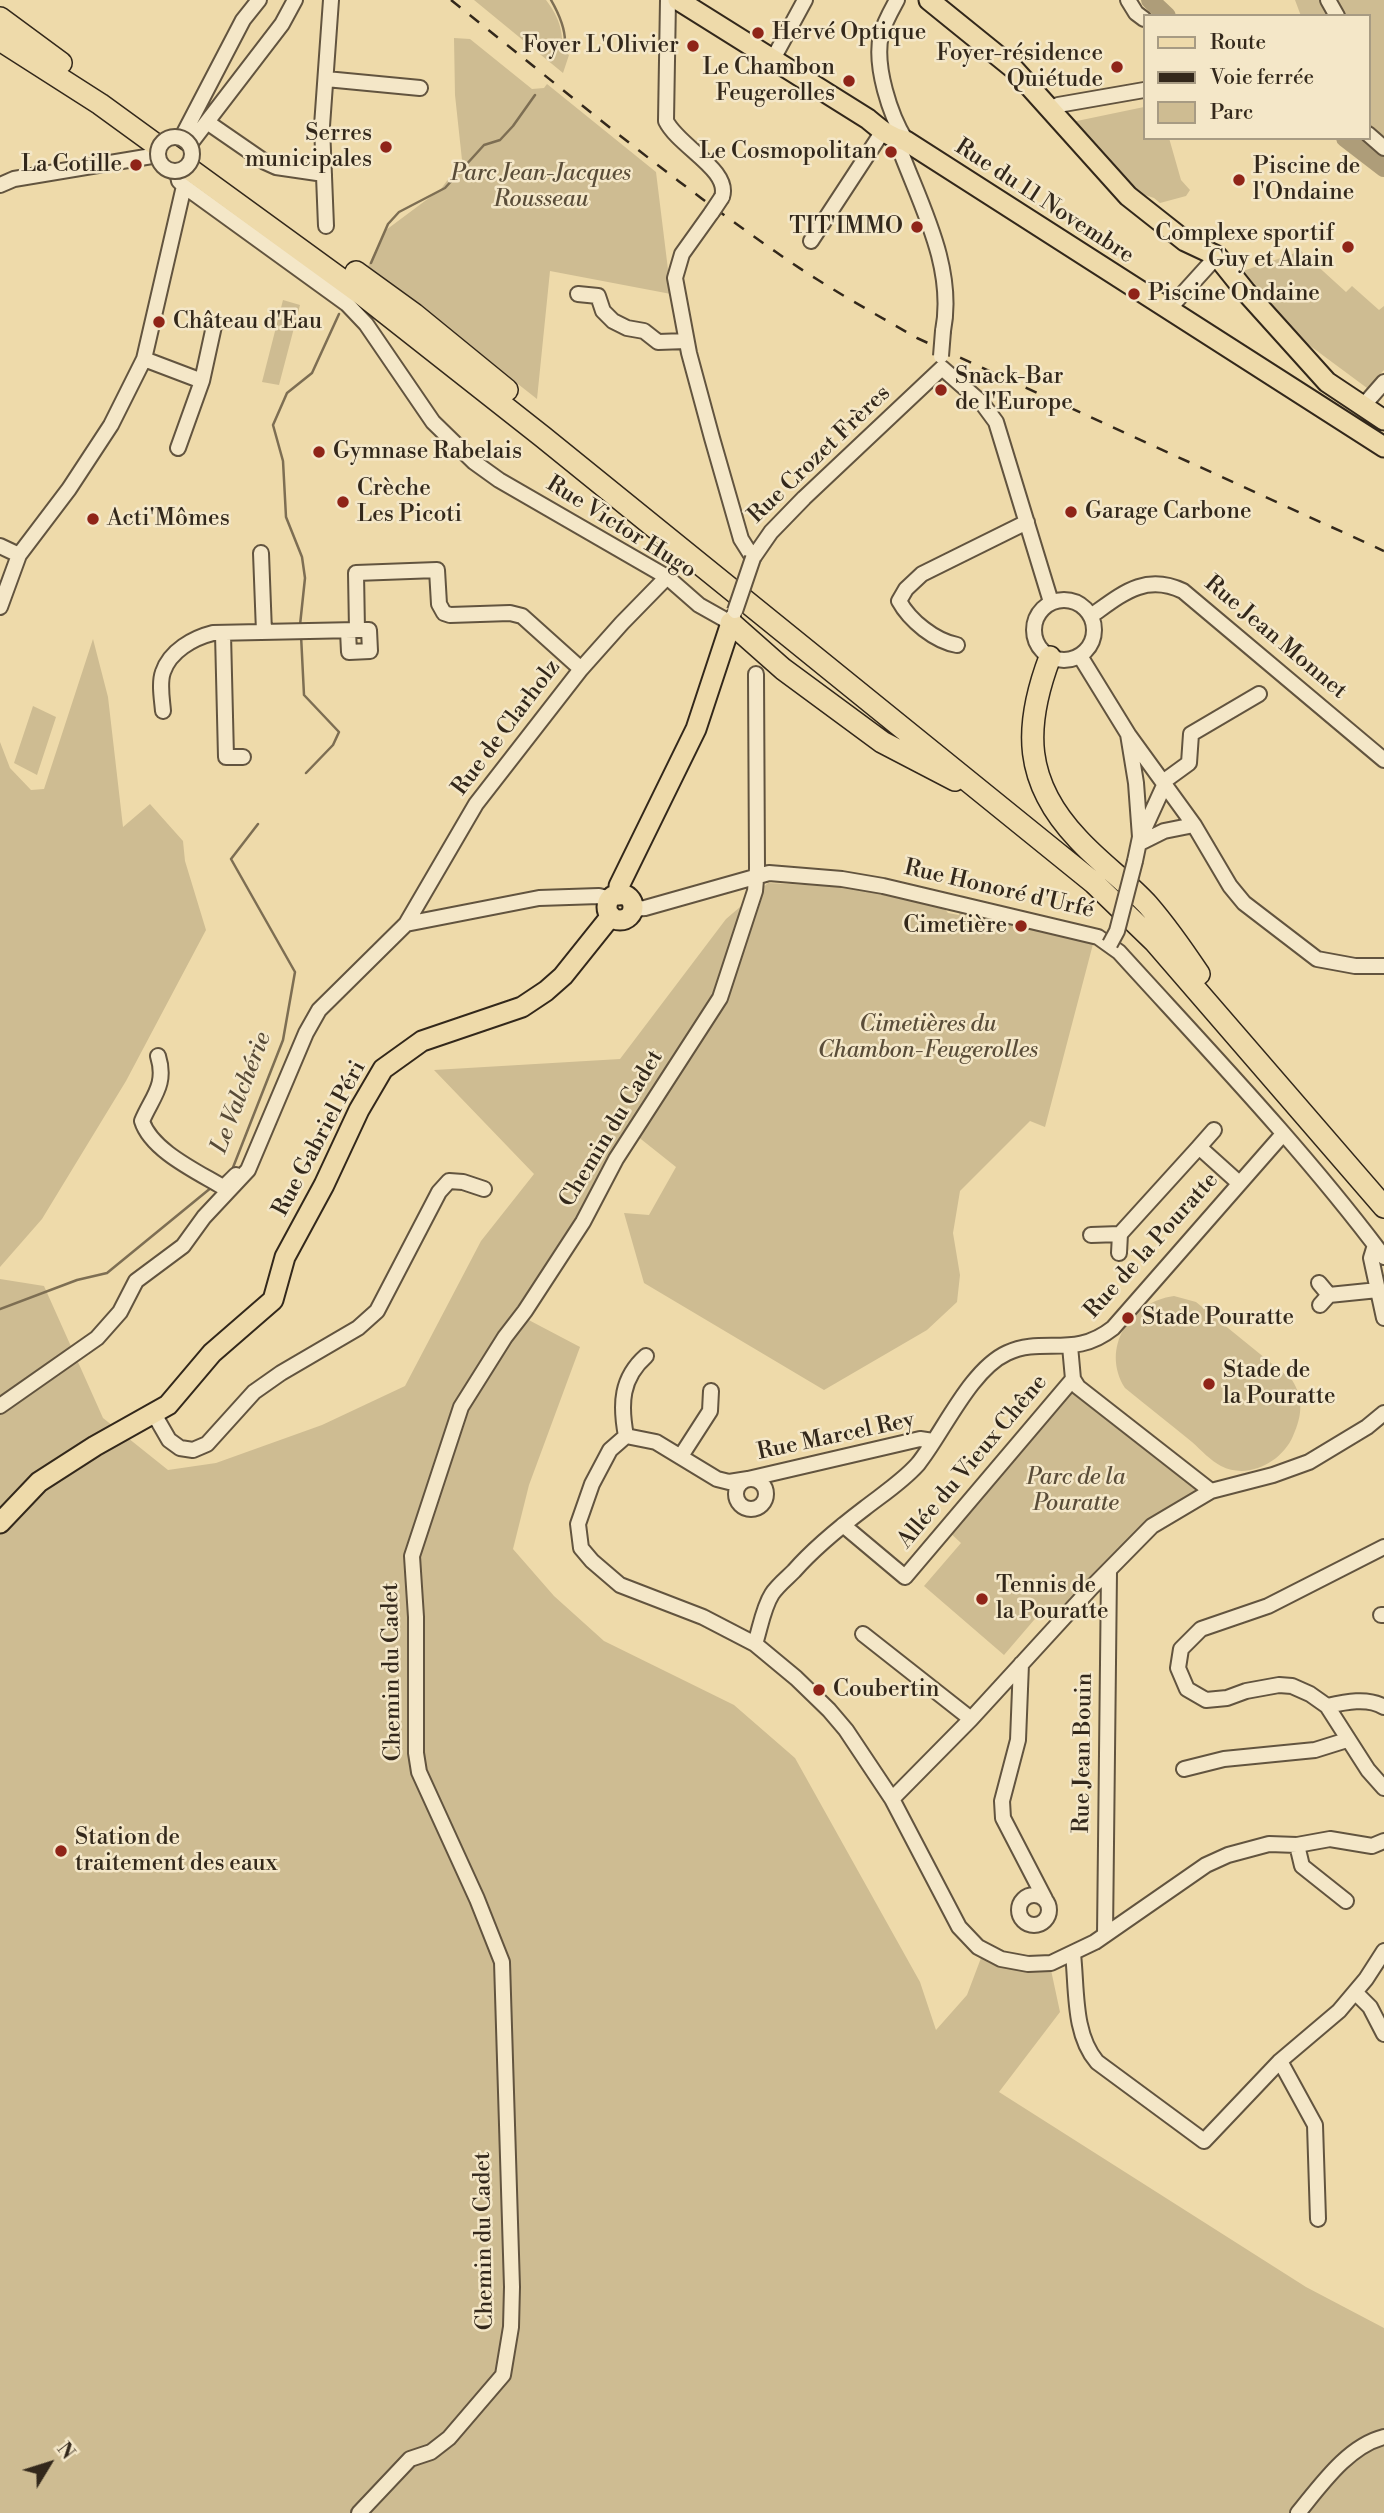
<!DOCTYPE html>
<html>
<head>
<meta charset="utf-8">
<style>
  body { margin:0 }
  #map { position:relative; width:1384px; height:2513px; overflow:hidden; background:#eedaaa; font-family:"Libre Bodoni",serif }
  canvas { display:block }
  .legend { position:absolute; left:1143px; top:14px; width:228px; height:126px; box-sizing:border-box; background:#f4e7c8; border:2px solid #a79b83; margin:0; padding:9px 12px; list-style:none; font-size:21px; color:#33281b }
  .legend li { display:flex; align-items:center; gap:14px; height:35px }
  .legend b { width:35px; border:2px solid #a79b83 }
  .north { position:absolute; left:14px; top:2429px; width:70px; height:70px; -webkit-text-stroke:5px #f4e7c8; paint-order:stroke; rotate:52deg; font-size:19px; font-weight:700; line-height:28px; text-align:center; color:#33281b }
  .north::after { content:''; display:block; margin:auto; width:24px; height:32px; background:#33281b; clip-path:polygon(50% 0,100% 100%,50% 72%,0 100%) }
</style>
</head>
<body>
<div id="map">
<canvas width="1384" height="2513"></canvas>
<ul class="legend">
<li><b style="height:9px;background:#eedaaa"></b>Route</li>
<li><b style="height:9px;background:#33281b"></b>Voie ferrée</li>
<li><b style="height:19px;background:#cebc92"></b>Parc</li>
</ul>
<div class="north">N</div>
</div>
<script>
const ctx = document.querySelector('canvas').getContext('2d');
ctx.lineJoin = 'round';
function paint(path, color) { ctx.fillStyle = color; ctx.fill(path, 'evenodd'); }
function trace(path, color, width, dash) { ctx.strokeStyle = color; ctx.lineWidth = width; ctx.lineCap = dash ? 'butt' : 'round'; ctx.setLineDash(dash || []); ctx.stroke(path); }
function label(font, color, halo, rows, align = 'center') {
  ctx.font = font + ' "Libre Bodoni",serif'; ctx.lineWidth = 5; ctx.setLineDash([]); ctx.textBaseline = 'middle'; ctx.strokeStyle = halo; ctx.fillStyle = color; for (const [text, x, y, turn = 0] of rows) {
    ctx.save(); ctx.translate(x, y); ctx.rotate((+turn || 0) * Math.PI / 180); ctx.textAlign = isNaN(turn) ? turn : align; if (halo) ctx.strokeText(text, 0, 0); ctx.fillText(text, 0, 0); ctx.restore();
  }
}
const green = new Path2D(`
  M474,0H546C557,14 565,32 561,50L569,55L563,73Z
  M1295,0H1384V145L1368,131V16H1301Z
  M454,38L470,39L532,89L544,88L547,84L656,172L671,294L550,271L537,399L368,266L386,230L441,189L462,160L455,95Z
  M1144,107V138H1169L1181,180L1190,190L1186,196L1160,203L1154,198L1136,192L1072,122Z
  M1301,251L1346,292L1352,286L1379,310L1384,306V370L1367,388L1286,328L1243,271Z
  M283,300L300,305L279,385L262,382Z
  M93,639L108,697L123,827L150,804L183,841L185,861L206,930L126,1081L42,1219L0,1267V742L10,768L31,790L44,789Z
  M33,706L56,717L37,775L14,763Z
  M768,883L848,887L944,908L948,913L959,915L960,911L1093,944L1045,1127L1030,1121L960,1191L953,1233L960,1275L957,1302L927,1330L824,1390L644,1283L624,1213L649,1215L676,1167L627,1128L586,1210L523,1317L580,1347L529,1485L513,1549L554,1596L604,1641L734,1705L795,1758L920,1982L936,2030L967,1995L981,1958L1006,1968L1051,1970L1060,2012L999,2092L1306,2287L1384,2328V2513H0V1279L44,1286L103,1418L168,1470L216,1463L322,1425L405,1386L481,1241L534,1174L434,1070L620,1059L726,919Z
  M1174,1296L1196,1302L1292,1380C1304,1399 1302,1416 1293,1436C1282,1462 1248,1480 1221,1466C1211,1461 1201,1450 1192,1442C1170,1424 1147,1406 1125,1388C1100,1348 1130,1302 1174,1296Z
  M1072,1387L1197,1485L1198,1490L1146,1520L1053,1624L1040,1613L1004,1655L924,1586L961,1543L948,1531Z`);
const stream = new Path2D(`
  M551,0C559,14 568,34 564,50
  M371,263L388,224L399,212L445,188L484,145L500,140L513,126L535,95
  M300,625L305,578L302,557L286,517L283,461L273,425L287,393L312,373L339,314
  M301,635L304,695L339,732L333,745L306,773
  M219,1180L232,1170L283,1040L295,972L231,859L258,824
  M0,1309L77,1280L107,1273L212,1187`);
const river = new Path2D(`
  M1150,0L1167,16
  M1345,138L1384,168`);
const minor = new Path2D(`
  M668,0L666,121C679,147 731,170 722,197
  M897,0C891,11 884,23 881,35C874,66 890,115 906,141
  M1128,0L1136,13L1144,19
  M1328,0L1337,16
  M773,59L805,0
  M326,79L420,88
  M1052,109L1058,105L1144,90
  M207,122L265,162L276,167L324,174
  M1368,134L1384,148
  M182,137L243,20L259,0
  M896,139C917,199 956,264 943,331
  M190,144L282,24L295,0
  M177,171L179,181L184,186L347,304L366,324L433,422L474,462L499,480L667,577L699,605L731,623L733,616
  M0,185L14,179L158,155
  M712,212L682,254L675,278L689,353L712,438L741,539L753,558L771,532L804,498L942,368
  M326,226L322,126L331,0
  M811,241L883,131
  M578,294L598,296L603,311L613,321L627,328L644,331L658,342L686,341
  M1168,310L1217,256
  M144,359L202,381L178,448
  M942,368L982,403L996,422L1051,602
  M202,381L214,326
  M1363,406L1384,382
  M0,546L19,555
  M261,553L264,632
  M1034 630a30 30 0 1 1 60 0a30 30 0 1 1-60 0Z
  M0,607L19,555L69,489L111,425L144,359L184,186
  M1091,616C1122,594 1145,573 1183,591L1384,760
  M348,631L349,652L370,651L369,630H357
  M223,634L226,757H243
  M957,645C935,641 910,621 899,601L906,589L922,574L1027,522
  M1080,656L1128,734L1136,783L1140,837L1135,861
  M163,711C162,699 159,683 163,672C170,651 193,638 213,633L357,630L356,573L437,570L439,604L444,613L450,615L510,613L522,616L581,669
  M1128,734L1194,825L1230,886L1244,903L1317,959L1355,966H1384
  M1141,836L1167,779L1189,763L1191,734L1259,694
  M1140,843L1164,831L1194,825
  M633,909L645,908L769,873L842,879L883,886L1098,937L1119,952C1209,1051 1303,1149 1384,1257
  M406,924L539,898L599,896L611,899
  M158,1056C167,1085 152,1097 142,1121C151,1150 196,1171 221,1186H225L236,1175
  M1199,1147L1214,1130
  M1091,1235L1120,1234L1199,1147L1239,1183
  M1375,1245L1371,1258L1384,1318
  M1119,1253L1120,1234
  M1319,1283L1329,1295
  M1320,1305L1329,1295L1378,1290
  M1070,1346L1073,1379L1078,1387L1211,1491
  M646,1356C621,1378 620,1404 626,1436L656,1442L717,1479L729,1482L748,1479L920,1439L933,1441
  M0,1406L97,1338L120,1312L136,1281L183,1246L204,1217L248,1170L306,1033L319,1010L406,924L476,804L581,669L622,623L667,577
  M154,1414L169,1440L180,1448L193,1450L207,1444L254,1392L281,1373L358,1328L377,1311L439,1192L449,1181L463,1182L484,1189
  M626,1436L610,1450L592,1484L578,1524L581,1548L592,1561L620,1585L703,1617L755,1644L796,1678L829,1710L846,1730L892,1799L959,1927L978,1947L1001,1959L1028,1964L1051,1963L1095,1942L1206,1865L1228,1855L1269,1844L1297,1845L1330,1839L1372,1846L1384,1841
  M681,1456L710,1411L711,1391
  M736 1494a15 15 0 1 1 30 0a15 15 0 1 1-30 0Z
  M843,1525L905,1577L1073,1379
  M1384,1547L1268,1606L1201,1629L1181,1649L1178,1668L1187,1689L1206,1700L1227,1698L1246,1691L1279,1685L1292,1686L1310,1694L1327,1706L1368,1770L1384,1788
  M1381,1615H1384
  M863,1634L971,1719
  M755,1644C760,1629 763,1608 772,1594C777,1586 787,1578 794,1571C815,1547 840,1527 865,1508C883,1494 903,1481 918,1464C943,1433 970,1370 1007,1353C1044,1336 1074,1359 1113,1328L1283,1134
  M1021,1664L1018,1740L1002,1801L1003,1818L1045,1899
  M1327,1706C1345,1702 1368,1697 1384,1707
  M1184,1769L1224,1759L1315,1750L1347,1740
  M892,1799L971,1719L1092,1587L1152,1526L1211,1491L1273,1475L1309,1462L1367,1427L1384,1413
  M1297,1845L1302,1866L1346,1901
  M1019 1910a15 15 0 1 1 30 0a15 15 0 1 1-30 0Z
  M1105,1935L1109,1572
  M1073,1954C1077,1989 1073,2034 1097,2062L1204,2141L1280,2061L1339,2011L1366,1979L1384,1951
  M1355,1992L1370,2007L1384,2034
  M1280,2061L1315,2125L1318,2219
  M359,2513L410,2459L431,2452L449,2438L503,2375L511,2327L512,2287L502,1962L477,1899L419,1772L416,1753V1617L412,1556L461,1407L505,1337L525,1311L583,1222L616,1159L720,998L755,891L757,869L756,674
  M1298,2513C1321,2485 1348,2446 1384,2437`);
const major = new Path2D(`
  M678,0L868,119C880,129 890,138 906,141L1384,447
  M929,0L1013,68L1128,196L1185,241L1217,256L1245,291L1327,382L1384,420
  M607 907a13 13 0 1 1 26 0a13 13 0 1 1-26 0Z
  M619,895V886L696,729L731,623
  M0,1523L39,1482L95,1446L168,1405L212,1353L273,1300L285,1257L324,1185L359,1110L383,1069L422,1041L522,1007L546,991L563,976L611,916`);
const highway = new Path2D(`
  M0,18L61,63
  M0,40L100,104L364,296L543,437L1094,883L1154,941L1384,1207
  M356,272L414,314L507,390
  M731,623L783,669L882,742L955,780
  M1050,657C1023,728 1024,782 1078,839C1100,863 1127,882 1148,905C1167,927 1183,950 1199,974`);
const rail = new Path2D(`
  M451,0C558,85 663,174 776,252C821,284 870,311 917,338L1384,551`);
const minorBridge = new Path2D(`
  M158 154a17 17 0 1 1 34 0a17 17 0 1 1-34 0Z
  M712,212L722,197
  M941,356L943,331
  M735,611L753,558
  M1110,944L1117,931L1135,861`);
const markers = [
  [758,33,7,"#8f2418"],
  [693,46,7,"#8f2418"],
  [1117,67,7,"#8f2418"],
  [849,81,7,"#8f2418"],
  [386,147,7,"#8f2418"],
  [891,152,7,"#8f2418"],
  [136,165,7,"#8f2418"],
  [1239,180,7,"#8f2418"],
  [917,227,7,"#8f2418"],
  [1348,247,7,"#8f2418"],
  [1134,294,7,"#8f2418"],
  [159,322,7,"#8f2418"],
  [941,390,7,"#8f2418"],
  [319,452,7,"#8f2418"],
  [343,502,7,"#8f2418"],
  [1071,512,7,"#8f2418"],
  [93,519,7,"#8f2418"],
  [1021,926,7,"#8f2418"],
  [1128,1318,7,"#8f2418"],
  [1209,1384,7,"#8f2418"],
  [982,1599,7,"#8f2418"],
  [819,1690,7,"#8f2418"],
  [61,1851,7,"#8f2418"]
];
const poiNames = [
  ["Hervé Optique",772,33],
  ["Foyer L'Olivier",679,46,"right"],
  ["Foyer-résidence",1103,54,"right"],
  ["Quiétude",1103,80,"right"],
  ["Le Chambon",835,68,"right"],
  ["Feugerolles",835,94,"right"],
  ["Serres",372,134,"right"],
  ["municipales",372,160,"right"],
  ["Le Cosmopolitan",877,152,"right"],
  ["La Cotille",122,165,"right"],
  ["Piscine de",1253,167],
  ["l'Ondaine",1253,193],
  ["TIT'IMMO",903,227,"right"],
  ["Complexe sportif",1334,234,"right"],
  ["Guy et Alain",1334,260,"right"],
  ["Piscine Ondaine",1148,294],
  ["Château d'Eau",173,322],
  ["Snack-Bar",955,377],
  ["de l'Europe",955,403],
  ["Gymnase Rabelais",333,452],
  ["Crèche",357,489],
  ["Les Picoti",357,515],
  ["Garage Carbone",1085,512],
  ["Acti'Mômes",107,519],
  ["Cimetière",1007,926,"right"],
  ["Stade Pouratte",1142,1318],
  ["Stade de",1223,1371],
  ["la Pouratte",1223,1397],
  ["Tennis de",996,1586],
  ["la Pouratte",996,1612],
  ["Coubertin",833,1690],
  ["Station de",75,1838],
  ["traitement des eaux",75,1864]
];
const parkNames = [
  ["Parc Jean-Jacques",541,174],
  ["Rousseau",541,200],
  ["Cimetières du",928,1025],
  ["Chambon-Feugerolles",928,1051],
  ["Parc de la",1076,1478],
  ["Pouratte",1076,1504]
];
const streetNames = [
  ["Rue du 11 Novembre",1044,202,33],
  ["Rue Crozet Frères",820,455,-44],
  ["Rue Victor Hugo",621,528,32],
  ["Rue Jean Monnet",1275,638,40],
  ["Rue de Clarholz",507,728,-53],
  ["Rue Honoré d'Urfé",999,890,13],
  ["Chemin du Cadet",612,1129,-59],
  ["Rue Gabriel Péri",320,1139,-62],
  ["Rue de la Pouratte",1152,1246,-48],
  ["Rue Marcel Rey",836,1437,-12],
  ["Allée du Vieux Chêne",973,1462,-50],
  ["Chemin du Cadet",393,1672,-91],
  ["Rue Jean Bouin",1084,1753,-89],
  ["Chemin du Cadet",485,2241,-91]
];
const waterNames = [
  ["Le Valchérie",242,1093,-69]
];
paint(green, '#cebc92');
trace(stream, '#7d6e53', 2.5);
trace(river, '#ae9d79', 18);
trace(minor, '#62543f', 18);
trace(major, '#33281b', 23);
trace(highway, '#33281b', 24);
trace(minor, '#f4e7c8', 14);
trace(major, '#eedaaa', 19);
trace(highway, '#eedaaa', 21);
trace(rail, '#33281b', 2.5, [12, 12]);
trace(minorBridge, '#62543f', 18, []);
trace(minorBridge, '#f4e7c8', 14);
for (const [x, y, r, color] of markers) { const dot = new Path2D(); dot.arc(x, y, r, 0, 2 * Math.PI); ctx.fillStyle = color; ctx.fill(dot); trace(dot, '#f4e7c8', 2.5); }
label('23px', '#33281b', '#f4e7c8', poiNames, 'left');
label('italic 23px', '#5a4d39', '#f4e7c8', parkNames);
label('23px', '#33281b', '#f4e7c8', streetNames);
label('italic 24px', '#584b37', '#f4e7c8', waterNames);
</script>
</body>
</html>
